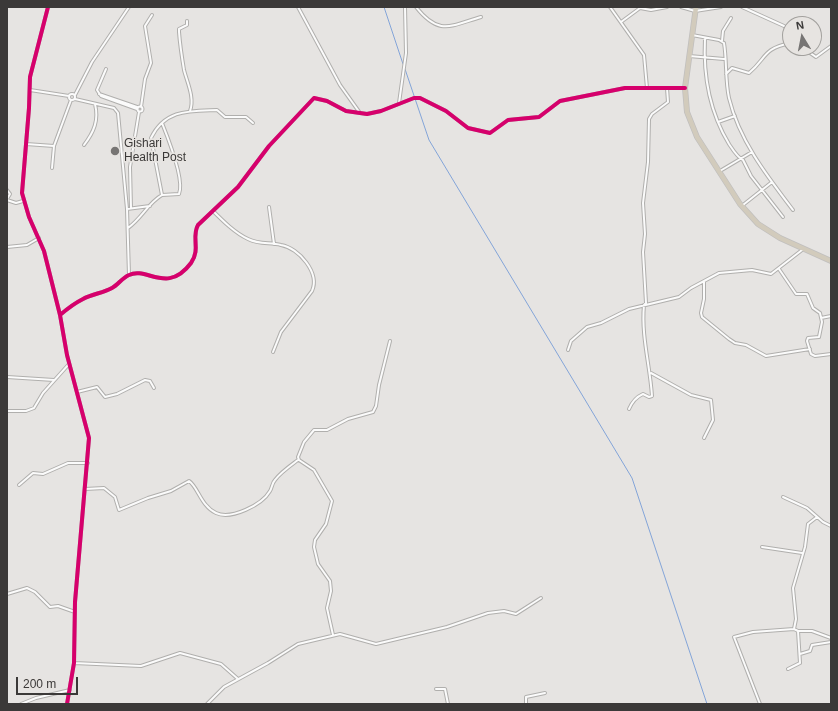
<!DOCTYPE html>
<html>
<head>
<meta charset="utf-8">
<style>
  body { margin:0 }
  #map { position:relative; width:838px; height:711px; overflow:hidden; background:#e6e4e2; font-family:Helvetica,sans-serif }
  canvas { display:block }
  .frame { position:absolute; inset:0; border:8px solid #3b3938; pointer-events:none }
  .north { position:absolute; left:782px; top:16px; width:40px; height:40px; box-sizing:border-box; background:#e7e4e1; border:1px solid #a2a09d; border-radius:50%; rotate:350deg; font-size:11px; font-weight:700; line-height:16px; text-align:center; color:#3b3938 }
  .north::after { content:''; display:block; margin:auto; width:14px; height:18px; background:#777574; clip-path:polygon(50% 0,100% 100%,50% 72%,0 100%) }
  .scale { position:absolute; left:16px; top:677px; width:62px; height:18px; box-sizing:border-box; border:2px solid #3b3938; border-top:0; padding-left:5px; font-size:12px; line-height:14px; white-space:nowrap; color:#3b3938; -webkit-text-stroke:3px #e7e4e1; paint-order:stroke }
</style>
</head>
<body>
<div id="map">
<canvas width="838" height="711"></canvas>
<div class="frame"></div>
<div class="north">N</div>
<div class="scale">200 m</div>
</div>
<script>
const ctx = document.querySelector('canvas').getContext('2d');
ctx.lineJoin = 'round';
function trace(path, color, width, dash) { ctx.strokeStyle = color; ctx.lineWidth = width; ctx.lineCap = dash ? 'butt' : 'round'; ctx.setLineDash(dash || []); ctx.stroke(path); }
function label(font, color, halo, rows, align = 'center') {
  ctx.font = font + ' Helvetica,sans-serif'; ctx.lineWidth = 3.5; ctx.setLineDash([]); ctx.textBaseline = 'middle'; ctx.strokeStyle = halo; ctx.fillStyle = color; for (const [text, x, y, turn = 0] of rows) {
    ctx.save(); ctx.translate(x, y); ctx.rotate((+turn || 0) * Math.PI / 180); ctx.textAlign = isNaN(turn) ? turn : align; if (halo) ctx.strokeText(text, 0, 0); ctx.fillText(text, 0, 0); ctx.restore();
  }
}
const stream = new Path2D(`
  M384,7L403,64
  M405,69L429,140L632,478L707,704`);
const street = new Path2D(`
  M48,7L30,77L29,108L22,193L29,217L44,251L60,315L67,355L89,438L75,602L74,663L67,704
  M298,7L340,85L360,113
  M416,7C439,36 450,26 481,17
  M610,7L644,55L647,88
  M681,7L695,11L721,7
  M742,7L784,26L790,31
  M187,21V25L179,29V32C180,45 182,58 184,70C187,82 195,98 190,111
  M621,22L640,8L651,10L667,7
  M692,35L719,40L724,43C727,61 725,80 729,98C739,140 767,176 793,210
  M705,38C703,76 709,111 729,144C733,150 737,157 743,160L751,176L783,217
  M722,41L723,31L731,18
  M803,48L816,57L831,46
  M689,56L724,59
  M106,69L97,90L101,96L137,109
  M726,74L732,68L749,73C767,58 762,49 790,43
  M30,90L69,96
  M69 97a3 3 0 1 1 6 0a3 3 0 1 1-6 0Z
  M99,94L137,107
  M75,95L92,62L129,7
  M75,99L114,108L118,113L127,209L129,275
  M399,103L406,53L405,7
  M137.5 109a2.5 2.5 0 1 1 5 0a2.5 2.5 0 1 1-5 0Z
  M141,107L145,79L151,63L145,26L152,15
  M718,122L735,116
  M162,123C168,138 185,180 179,194L162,195
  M26,144L54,146
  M84,145C94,132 99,120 95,104
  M52,168L54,146L71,100
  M720,171L752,152
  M7,190L10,194L7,199
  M7,200L16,203L23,201
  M743,205L772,182
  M269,207L274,244
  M131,208L130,167L139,112
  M127,209L150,206
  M213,211C223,221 235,233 248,239C260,245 270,242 281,245C299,248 320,273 312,291L281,332L273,352
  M128,228C142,218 148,203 162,195L151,138C165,109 190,111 217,110L225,117H246L253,123
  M7,247L27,245L39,238
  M779,269L796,294H807L813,308L820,313L822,322L819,337L808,338L807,341L811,354L815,356L831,354
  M704,281V299L701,313L702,317L729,339L735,343L746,345L766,356L810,349
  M60,315C67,309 75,303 83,299C92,294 103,293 112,288C118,285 122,278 129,275C147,266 167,295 191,263C201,249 191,237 198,225L238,187L269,146L314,98L327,101L346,111L367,114L381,111L414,98H420L446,111L468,128L490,133L508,120L539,117L560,101L625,88H685
  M821,318L831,316
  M568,350L571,341L587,327L601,323L629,309L679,297L691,288L719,273L752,270L771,274L802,250
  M651,373L691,395L711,400L713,420L704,438
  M7,377L54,380
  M77,392L97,387L105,397L117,394L145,380L150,381L154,388
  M629,409C632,402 636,397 643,394L649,397L652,396C650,365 641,336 644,305L646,303L643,252L645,234L643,203L648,162L649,119L652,114L668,102L667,88
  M7,411H26L34,408L43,393L69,364
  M19,485L33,473L43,474L68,463H88
  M85,489L104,488L115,497L119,510L148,498L171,491L189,481C198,487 201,506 216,513C231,520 262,505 270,491C272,488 272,483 275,480C281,472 290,466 298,460
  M783,497L807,508L823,522L831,526
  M762,547L802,553
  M7,594L27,588L35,592L50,607L58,606L75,612
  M798,631H812L831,638
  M333,635L327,608L331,591L330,581L318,564L314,547L315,540L326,524L332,501L314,470L299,460L298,457L304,442L314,430H327L348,419L373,412L376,406L379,385L390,341
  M800,654L810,651L812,645L831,642
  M74,663L141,666L180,653L221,664L238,679
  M788,669L800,663L798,631L794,629L796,619L793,588L805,547L808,524L817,517
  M436,689H445L448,704
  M21,704L36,698L70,690
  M207,704L224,687L268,663L298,644L340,634L376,644L447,627L488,613L504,611L516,614L541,598
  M526,704V697L545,693
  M760,704L734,637L753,632L794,629`);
const highway = new Path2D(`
  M696,7L685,88L687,112L697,137L740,204L758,224L780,238L831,261`);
const cycleway = new Path2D(`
  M48,7L30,77L29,108L22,193L29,217L44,251L60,315L67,355L89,438L75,602L74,663L67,704
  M60,315C67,309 75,303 83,299C92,294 103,293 112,288C118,285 122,278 129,275C147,266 167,295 191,263C201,249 191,237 198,225L238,187L269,146L314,98L327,101L346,111L367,114L381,111L414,98H420L446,111L468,128L490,133L508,120L539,117L560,101L625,88H685`);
const markers = [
  [115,151,5,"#777574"]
];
const poiNames = [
  ["Gishari",124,144],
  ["Health Post",124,158]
];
trace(stream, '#83a4d8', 1);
trace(street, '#b0afad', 4);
trace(highway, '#c0bfbe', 6);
trace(street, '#fbfbfb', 2);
trace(highway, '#d2cbbc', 4.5);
trace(cycleway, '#d6006c', 4);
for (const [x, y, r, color] of markers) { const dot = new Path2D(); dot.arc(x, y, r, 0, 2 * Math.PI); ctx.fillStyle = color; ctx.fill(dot); trace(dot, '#e7e4e1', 1.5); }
label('12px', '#3b3938', '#e7e4e1', poiNames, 'left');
</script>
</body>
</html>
